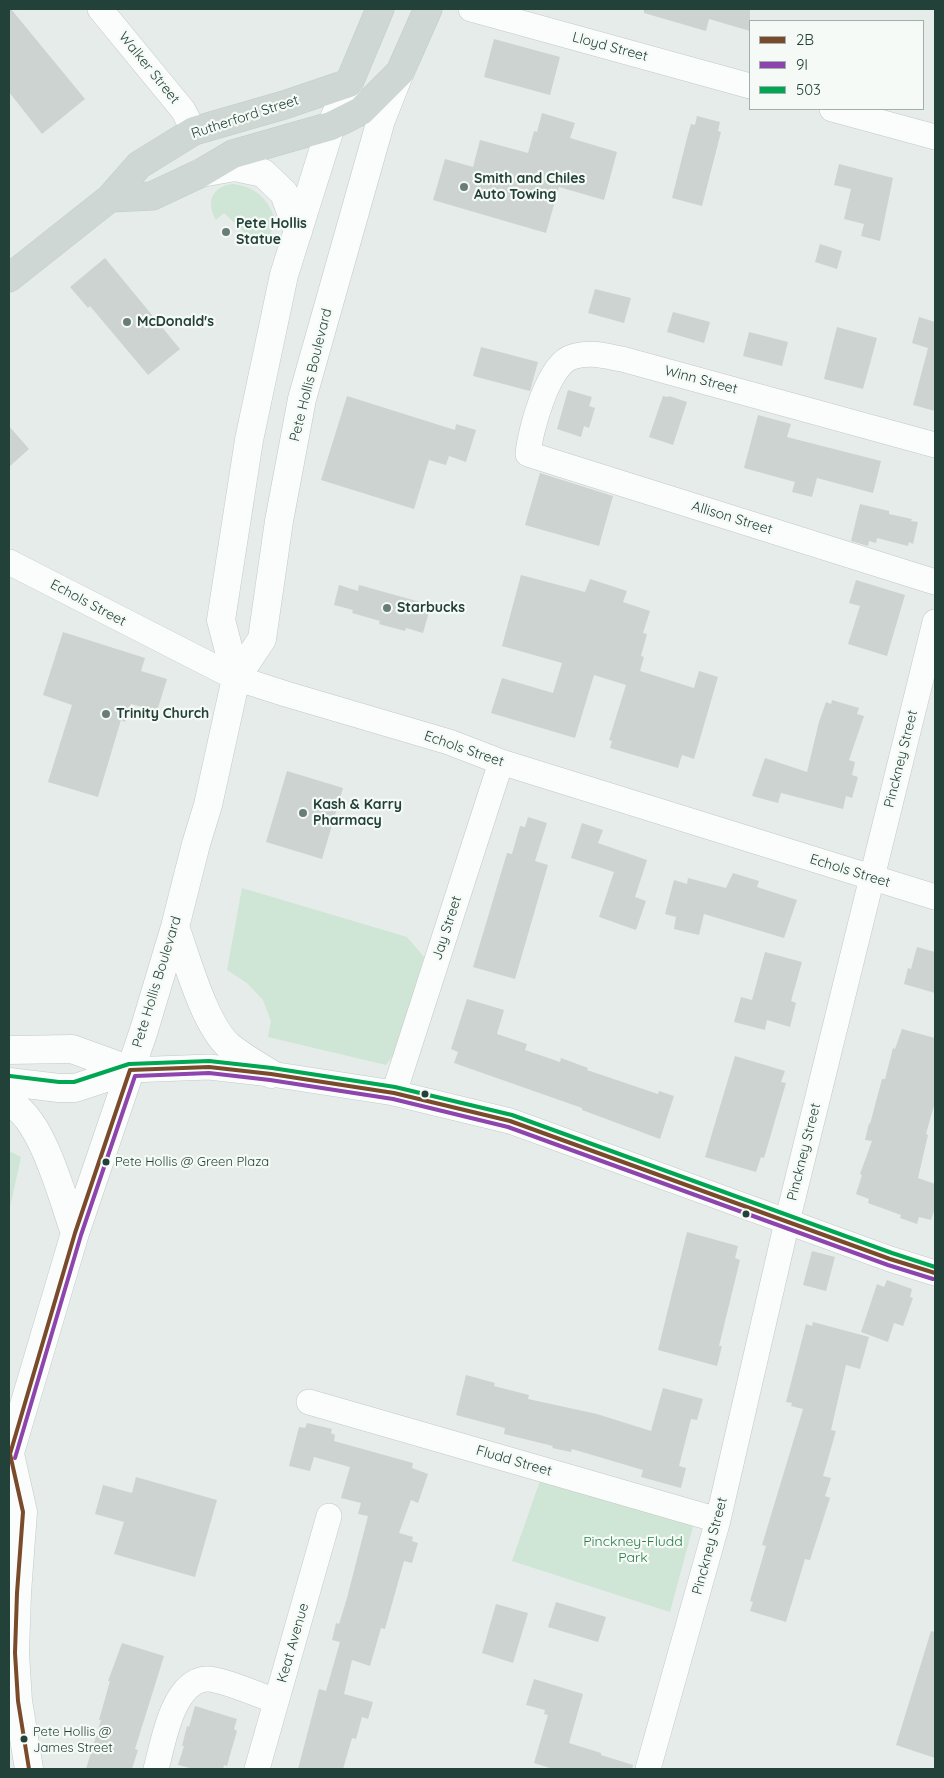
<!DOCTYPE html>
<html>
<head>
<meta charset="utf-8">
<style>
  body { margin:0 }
  #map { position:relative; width:944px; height:1778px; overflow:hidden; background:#e6ece9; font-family:Quicksand,sans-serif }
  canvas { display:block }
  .frame { position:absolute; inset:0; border:10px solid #224138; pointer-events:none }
  .legend { position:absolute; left:749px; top:20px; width:175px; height:90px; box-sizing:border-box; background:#f5faf7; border:1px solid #a1b0ab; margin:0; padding:6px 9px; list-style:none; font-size:15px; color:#224138 }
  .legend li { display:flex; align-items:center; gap:10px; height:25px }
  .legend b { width:25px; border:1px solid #a1b0ab }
</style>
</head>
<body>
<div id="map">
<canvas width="944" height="1778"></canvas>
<div class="frame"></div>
<ul class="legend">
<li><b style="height:6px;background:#7a4b2a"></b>2B</li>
<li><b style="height:6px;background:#8e44ad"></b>9I</li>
<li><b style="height:6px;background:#00a651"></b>503</li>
</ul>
</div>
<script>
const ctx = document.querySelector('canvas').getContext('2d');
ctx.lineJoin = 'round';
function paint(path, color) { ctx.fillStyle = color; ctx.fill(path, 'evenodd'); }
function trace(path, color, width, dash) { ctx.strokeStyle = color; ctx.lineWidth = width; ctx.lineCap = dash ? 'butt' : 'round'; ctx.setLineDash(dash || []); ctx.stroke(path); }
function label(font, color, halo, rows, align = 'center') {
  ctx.font = font + ' Quicksand,sans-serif'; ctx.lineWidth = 4.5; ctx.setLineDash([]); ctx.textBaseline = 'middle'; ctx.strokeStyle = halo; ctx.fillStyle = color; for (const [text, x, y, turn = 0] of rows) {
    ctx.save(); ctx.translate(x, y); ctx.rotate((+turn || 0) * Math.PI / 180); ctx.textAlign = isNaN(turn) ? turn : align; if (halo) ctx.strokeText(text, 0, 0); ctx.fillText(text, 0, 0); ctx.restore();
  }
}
const green = new Path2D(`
  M232,184C254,186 268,198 275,219L268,243C257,247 249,246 239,240L245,233L224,213L216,220C206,203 211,187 232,184Z
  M242,888L407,937L424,957L396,1051L386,1065L268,1037L271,1021L263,1000L247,983L227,970Z
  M9,1151L21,1157L9,1212Z
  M542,1475L695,1519L670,1612L512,1561Z`);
const building = new Path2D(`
  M9,9H11L85,99L42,134L9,92Z
  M644,9H750V31L709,19L706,31L644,13Z
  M494,39L560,57L550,95L484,77Z
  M542,113L575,123L570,138L617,152L604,200L559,187L546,233L433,200L445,159L473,167L480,140L528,153L534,131L537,132Z
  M697,116L720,122L718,131L721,132L702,206L672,198L687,138L691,124L695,125Z
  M839,164L893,178L880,241L861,236L864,224L844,219L851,189L834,185Z
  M820,244L842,251L837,269L815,262Z
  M105,258L180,349L148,375L90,306L88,308L70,287Z
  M595,289L631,298L624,323L588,313Z
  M673,312L710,322L704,343L667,332Z
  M919,317L935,322V411L913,405L928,348L912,343Z
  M837,327L877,338L863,389L824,379Z
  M749,332L788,342L782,366L743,356Z
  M481,347L538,362L530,391L473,376Z
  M568,390L592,397L589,406L595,408L589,428L584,426L581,437L557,429Z
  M347,396L455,430L456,424L476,430L466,462L449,456L446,465L429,460L414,509L321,480Z
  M663,396L668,397L669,396L687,402L673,445L649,437Z
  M758,415L791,424L787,437L881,461L873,493L817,478L812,497L792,492L795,482L744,468Z
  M9,426L29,449L9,467Z
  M540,473L613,496L599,546L525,525Z
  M860,504L889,511V514L912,519L911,521L918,522L913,544L909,542L908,546L877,538L876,543L869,541L868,546L851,541Z
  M521,575L585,592L590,579L627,591L623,602L650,611L643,633L647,634L641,656L644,657L640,671L694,688L699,671L718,677L694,759L682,755L678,768L610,748L612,741L609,740L626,685L594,675L575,738L491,713L502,678L553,693L562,663L502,646Z
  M856,580L905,595L887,656L848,644L860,606L849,603Z
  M339,585L358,591L359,585L431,605L423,633L406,628L405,631L379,624L380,621L352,613L353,610L334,605Z
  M63,632L145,658L141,671L167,679L157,711L131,704L125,722L121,720L98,797L48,782L72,705L43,695Z
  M832,700L859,708L857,714L864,716L849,760L855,762L852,775L858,777L852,798L846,796L843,809L781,793L778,803L752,796L765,758L807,772L819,722L826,702L831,704Z
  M287,771L343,788L322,859L266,842Z
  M528,817L547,823L535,861L548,865L515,979L473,967L507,853L512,854L520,826L525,827Z
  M582,823L603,830L598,843L647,860L635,897L646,901L636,930L599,917L614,872L571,858Z
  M733,873L759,881L757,887L797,900L784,938L704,914L699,935L674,929L676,917L665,914L674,880L687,884L688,878L726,888Z
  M917,947L935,952V993L904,984L908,968L911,969Z
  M765,952L802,962L791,1001L796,1003L790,1027L767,1020L765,1030L734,1022L741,997L752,1000Z
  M467,999L504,1010L497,1034L527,1044L525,1050L560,1062L561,1058L588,1068L587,1070L658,1094L659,1091L674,1096L660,1139L582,1110V1108L454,1063L458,1052L451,1049Z
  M902,1029L935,1038V1102L926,1134L928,1135L918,1178L935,1184V1208L931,1220L919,1217L917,1224L900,1218L901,1215L868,1203L869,1199L856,1194L862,1175L860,1174L872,1141L865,1140L869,1123L870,1124L882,1079H885L893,1048L895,1049Z
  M735,1056L785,1071L781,1082L786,1083L764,1158L761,1157L756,1172L705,1157Z
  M687,1232L738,1246L735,1258L740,1260L719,1346H722L717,1366L658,1350Z
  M812,1251L835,1257L826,1291L803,1285Z
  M887,1280L912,1289L910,1297L913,1298L903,1326L894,1323L888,1342L861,1332L877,1284L884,1287Z
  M813,1322L869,1337L860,1369L846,1365L831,1430L836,1431L823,1476L831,1478L825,1496L830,1498L810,1560L805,1559L786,1622L750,1611L753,1602L750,1601L766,1546L762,1545L803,1409L791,1406L792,1403L786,1402L806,1324L812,1326Z
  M466,1375L495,1383L494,1386L529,1395L528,1399L597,1414L651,1431L663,1388L703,1399L697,1420L691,1419L679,1466L686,1468L681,1488L641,1477L643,1470L572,1449L571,1452L552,1448L553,1446L504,1434L505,1428L456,1415Z
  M307,1423L332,1429L331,1433L335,1435L334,1441L413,1463L412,1468L428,1474L418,1503L411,1500L399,1533L413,1537L412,1541L418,1543L412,1563L404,1561L385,1629L381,1628L370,1666L352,1660L344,1694L373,1702L368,1719L362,1717L356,1739L352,1738L343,1769H298L319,1689L326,1691L340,1642L332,1640L336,1623L339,1624L347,1598L368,1516L358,1514L361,1503L341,1498L350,1467L314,1457L310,1471L289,1466L299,1427L305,1428Z
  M136,1477L217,1500L195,1577L114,1554L124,1522L95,1514L103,1485L132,1493Z
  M556,1602L606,1617L598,1642L548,1627Z
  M496,1604L528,1613L513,1663L482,1653Z
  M931,1631L935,1632V1758L896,1745Z
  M122,1643L164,1656L135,1749L138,1750L132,1769H86L101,1720H99L110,1681H108Z
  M534,1679L583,1694L569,1743L601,1753V1755L633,1765L632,1769H553L534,1763L548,1715L544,1714L545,1710L526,1705Z
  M195,1706L237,1719L234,1729L237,1731L230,1755L227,1766L224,1765L223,1769H194L178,1765L184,1746H182L187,1726L189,1727Z`);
const minor = new Path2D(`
  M100,9L183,110L194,131
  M471,9L750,86
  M832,109L935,137
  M935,445L622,359C605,356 589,351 572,357C548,364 530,431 528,454L935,582
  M9,562L236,678L286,694L449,742L501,762L935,897
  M130,1070L209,1067L271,1074L394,1093L510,1121L890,1259L935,1273
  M394,1093L501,762
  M309,1402L718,1520
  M156,1769C163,1744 172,1682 206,1679C220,1678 261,1696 276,1701
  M257,1769L329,1516
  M648,1769L718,1520L787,1222L935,622`);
const secondary = new Path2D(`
  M201,173L235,167L263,173L284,193L298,232
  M236,678L221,620L249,440L284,275L331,126L349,83
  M175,927C187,959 204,1024 229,1046C242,1057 257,1065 271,1074
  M9,1050L72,1049L130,1070
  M9,1082L59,1088H75L130,1070
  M9,1103C42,1116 63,1200 75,1233
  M10,1454L23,1512L17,1593L15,1653L18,1701L29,1769
  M9,1456L75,1233L144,1030L175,927L196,844L208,805L236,678L262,639L279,521L302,399L381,120L400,72`);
const primary = new Path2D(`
  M110,198L152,196L201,173L233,154L331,126L361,111L400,72L428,9
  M9,278L110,198L139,165L194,131L284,105L349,83L380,9`);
const bus1 = new Path2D(`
  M29,1769L18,1701L15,1653L17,1593L23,1512L10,1454L75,1233L130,1070L209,1067L271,1074L394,1093L510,1121L890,1259L935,1273`);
const bus2 = new Path2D(`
  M15,1458L81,1235L135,1076L209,1073L270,1080L393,1099L508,1127L888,1265L933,1279`);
const bus3 = new Path2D(`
  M10,1076L59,1082H74L129,1064L209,1061L272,1068L395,1087L512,1115L892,1253L935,1267`);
const markers = [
  [464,187,5,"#677d76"],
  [226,232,5,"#677d76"],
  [127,322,5,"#677d76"],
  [387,608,5,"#677d76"],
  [106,714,5,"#677d76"],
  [303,813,5,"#677d76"],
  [425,1094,4.5,"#224138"],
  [106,1162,4.5,"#224138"],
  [746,1214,4.5,"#224138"],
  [24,1739,4.5,"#224138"]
];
const busNames = [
  ["Pete Hollis @ Green Plaza",115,1162],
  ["Pete Hollis @",33,1732],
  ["James Street",33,1748]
];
const streetNames = [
  ["Lloyd Street",610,47,15],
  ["Walker Street",149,68,51],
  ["Rutherford Street",245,117,-18],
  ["Pete Hollis Boulevard",311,375,-76],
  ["Winn Street",701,380,15],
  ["Allison Street",732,518,17],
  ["Echols Street",88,603,28],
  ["Echols Street",464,749,19],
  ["Pinckney Street",901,759,-76],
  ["Echols Street",850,871,17],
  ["Jay Street",447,928,-72],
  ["Pete Hollis Boulevard",157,982,-73],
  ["Pinckney Street",804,1152,-76],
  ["Fludd Street",514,1461,16],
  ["Pinckney Street",710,1546,-75],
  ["Keat Avenue",293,1643,-74]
];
const poiNames = [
  ["Smith and Chiles",474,179],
  ["Auto Towing",474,195],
  ["Pete Hollis",236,224],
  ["Statue",236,240],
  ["McDonald's",137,322],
  ["Starbucks",397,608],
  ["Trinity Church",116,714],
  ["Kash & Karry",313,805],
  ["Pharmacy",313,821]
];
const parkNames = [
  ["Pinckney-Fludd",633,1542],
  ["Park",633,1558]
];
paint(green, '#cfe5d5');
paint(building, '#cdd3d0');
trace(minor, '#c3c9c6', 26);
trace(secondary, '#c1cac6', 29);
trace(primary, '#c2cbc8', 29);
trace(minor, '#fbfcfc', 25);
trace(secondary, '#fbfcfc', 28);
trace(primary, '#ced7d4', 28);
trace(bus1, '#7a4b2a', 4);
trace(bus2, '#8e44ad', 4);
trace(bus3, '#00a651', 4);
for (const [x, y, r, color] of markers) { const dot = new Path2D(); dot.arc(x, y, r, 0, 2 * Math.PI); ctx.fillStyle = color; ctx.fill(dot); trace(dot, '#f5faf7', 2); }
label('13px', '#224138', '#f5faf7', busNames, 'left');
label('14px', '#224138', '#f5faf7', streetNames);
label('bold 14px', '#224138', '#f5faf7', poiNames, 'left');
label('14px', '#297b47', '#f5faf7', parkNames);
</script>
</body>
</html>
